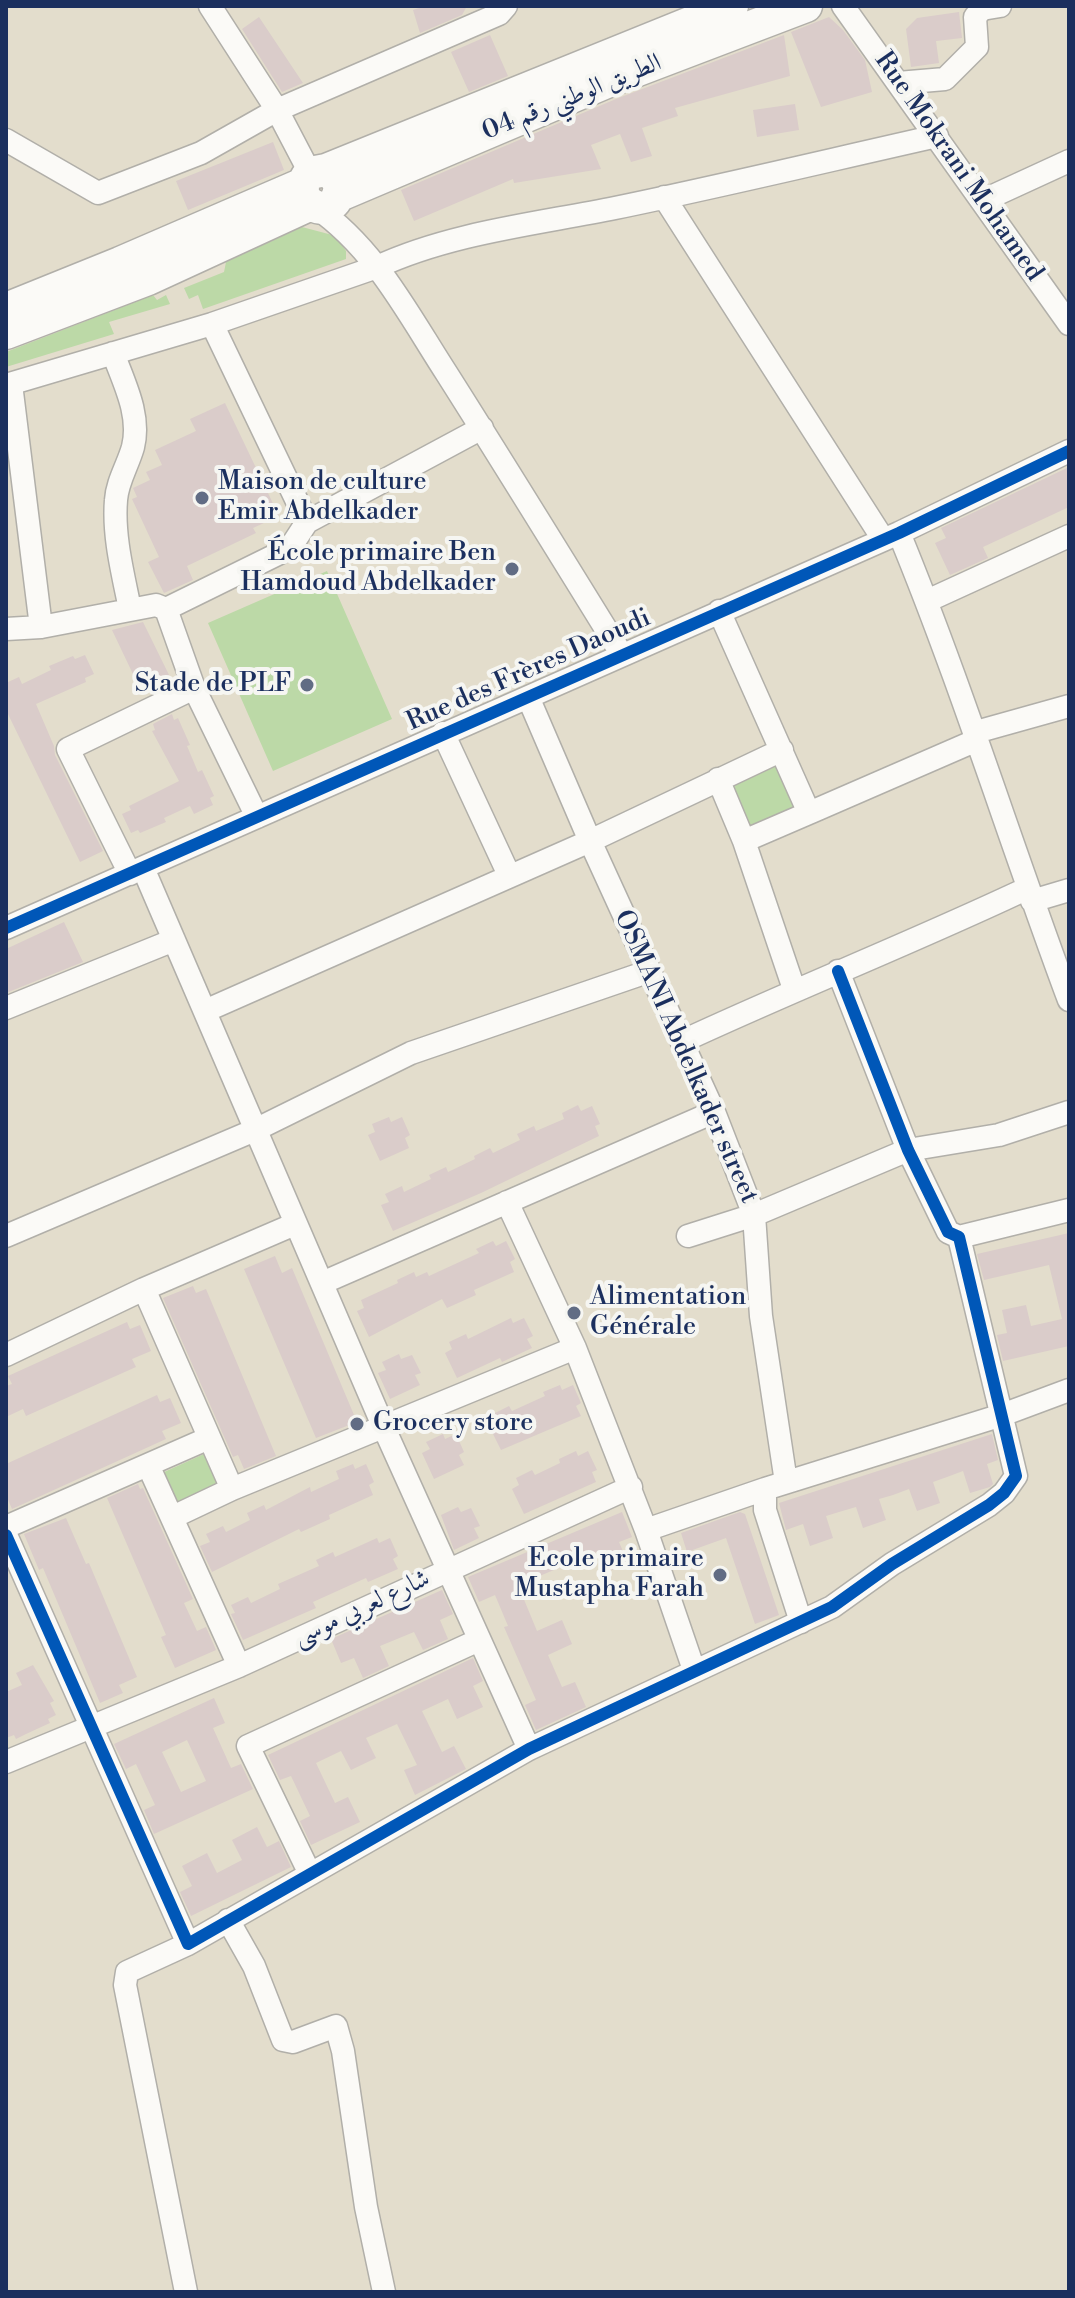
<!DOCTYPE html>
<html>
<head>
<meta charset="utf-8">
<style>
  body { margin:0 }
  #map { position:relative; width:1075px; height:2298px; overflow:hidden; background:#e3ddcc; font-family:"Libre Bodoni",serif }
  canvas { display:block }
  .frame { position:absolute; inset:0; border:8px solid #1b2f5e; pointer-events:none }
</style>
</head>
<body>
<div id="map">
<canvas width="1075" height="2298"></canvas>
<div class="frame"></div>
</div>
<script>
const ctx = document.querySelector('canvas').getContext('2d');
ctx.lineJoin = 'round';
function paint(path, color) { ctx.fillStyle = color; ctx.fill(path, 'evenodd'); }
function trace(path, color, width, dash) { ctx.strokeStyle = color; ctx.lineWidth = width; ctx.lineCap = dash ? 'butt' : 'round'; ctx.setLineDash(dash || []); ctx.stroke(path); }
function label(font, color, halo, rows, align = 'center') {
  ctx.font = font + ' "Libre Bodoni",Amiri,serif'; ctx.lineWidth = 8; ctx.setLineDash([]); ctx.textBaseline = 'middle'; ctx.strokeStyle = halo; ctx.fillStyle = color; for (const [text, x, y, turn = 0] of rows) {
    ctx.save(); ctx.translate(x, y); ctx.rotate((+turn || 0) * Math.PI / 180); ctx.textAlign = isNaN(turn) ? turn : align; if (halo) ctx.strokeText(text, 0, 0); ctx.fillText(text, 0, 0); ctx.restore();
  }
}
const green = new Path2D(`
  M302,227L336,236L346,251V259L203,309L198,295L189,299L184,288L224,272L226,262Z
  M153,295L157,300L166,295L170,304L109,322L114,334L6,367V352Z
  M327,571L392,719L273,771L208,623Z
  M773,761L794,807L750,828L728,781Z
  M204,1454L218,1485L176,1504L162,1473Z`);
const building = new Path2D(`
  M425,6H467L462,15L420,33L413,10Z
  M959,12L962,38L936,41L939,63L911,67L906,29L917,18Z
  M259,17L303,83L282,92L242,29Z
  M829,17L843,30L865,60L872,92L821,107L791,32Z
  M490,35L508,76L469,92L451,52Z
  M784,35L790,76L675,108L678,116L642,128L652,156L631,162L620,134L591,145L601,169L514,183L513,179L414,221L401,190L616,99Z
  M795,104L799,130L757,137L753,110Z
  M273,142L284,170L188,210L176,181Z
  M225,403L279,516L253,528L256,533L187,566L193,580L164,593L148,562L159,557L132,499L137,497L133,488L150,480L146,472L162,465L155,450L196,431L190,419Z
  M1069,467V507L983,547L988,558L950,575L935,543L946,538L941,528Z
  M143,622L171,679L142,693L112,630Z
  M85,655L94,674L85,678L86,682L36,704L54,746L55,755L103,851L80,862L6,710V683L19,677L22,684L51,670L49,666L73,656L75,659Z
  M172,714L174,720L178,718L190,745L187,746L198,772L202,770L214,796L210,798L213,805L194,814L190,806L164,818L166,822L140,833L138,830L131,833L122,814L131,810L129,806L179,781L152,731L155,730L153,724Z
  M64,922L83,962L6,993V949Z
  M578,1105L581,1111L592,1106L600,1124L595,1126L599,1136L481,1193L393,1231L381,1205L389,1202L385,1194L402,1186L404,1192L431,1179L429,1175L446,1167L448,1172L475,1159L474,1156L490,1148L493,1153L520,1140L517,1134L534,1126L536,1131L564,1119L562,1113Z
  M389,1117L391,1122L402,1117L410,1135L405,1138L409,1148L380,1161L368,1135L375,1132L372,1124Z
  M1069,1233V1346L1003,1361L997,1335L1007,1333L1002,1310L1026,1305L1031,1326L1062,1319L1049,1265L984,1280L977,1254Z
  M493,1241L496,1246L506,1241L515,1259L510,1262L514,1272L474,1290L476,1295L447,1308L442,1299L369,1337L357,1311L364,1308L361,1300L398,1283L397,1280L414,1272L416,1277L427,1272L429,1276L479,1253L476,1249Z
  M275,1256L282,1273L292,1268L357,1422L316,1438L244,1269Z
  M193,1286L196,1293L206,1289L276,1456L244,1469L238,1455L233,1457L163,1298Z
  M511,1318L513,1323L524,1318L533,1336L527,1339L532,1348L502,1362L500,1358L457,1378L445,1353L452,1349L449,1342L466,1334L468,1339Z
  M127,1322L130,1329L140,1325L151,1351L132,1359L136,1367L26,1416L23,1409L6,1417V1386L12,1384L8,1376Z
  M399,1354L401,1359L412,1355L421,1373L415,1375L420,1385L390,1399L378,1373L386,1370L382,1362Z
  M560,1385L562,1390L573,1385L581,1403L576,1406L581,1416L501,1450L488,1424L496,1421L493,1414L509,1406L512,1411L545,1396L543,1392Z
  M157,1395L160,1402L170,1398L181,1423L162,1431L166,1439L12,1509L6,1495V1464Z
  M443,1434L445,1439L456,1434L464,1452L459,1455L464,1465L434,1479L422,1453L430,1449L426,1442Z
  M992,1434L998,1460L987,1464L993,1484L990,1487L970,1493L963,1471L947,1477L933,1482L940,1503L917,1511L909,1489L893,1495L879,1499L886,1520L863,1528L856,1507L839,1512L826,1516L833,1538L810,1546L803,1524L786,1530L779,1503Z
  M576,1451L578,1456L588,1451L597,1470L592,1472L596,1482L524,1514L512,1489L519,1485L516,1478L532,1470L535,1475L560,1463L559,1459Z
  M353,1464L355,1469L366,1464L374,1482L369,1485L373,1495L329,1515L330,1519L301,1532L299,1529L212,1572L200,1546L210,1542L206,1534L223,1526L226,1532L250,1520L247,1513L264,1505L266,1510L310,1487L311,1492L339,1479L336,1471Z
  M138,1484L140,1489L143,1488L193,1599L184,1603L197,1631L206,1627L216,1650L175,1668L161,1637L166,1635L107,1498Z
  M458,1507L461,1512L471,1508L480,1526L474,1528L479,1538L454,1550L441,1515Z
  M622,1512L632,1537L619,1542L628,1563L605,1573L597,1552L518,1585L537,1631L562,1620L572,1644L548,1655L562,1687L575,1682L586,1707L536,1730L525,1705L536,1700L504,1627L508,1626L495,1595L479,1602L468,1577Z
  M740,1512L745,1514L779,1615L755,1624L726,1538L687,1552L681,1533Z
  M66,1518L86,1564L89,1563L137,1677L119,1685L123,1693L100,1703L43,1568L39,1570L24,1534Z
  M377,1538L379,1543L390,1538L398,1556L393,1559L398,1569L368,1582L366,1578L313,1602L316,1608L243,1640L231,1614L235,1613L231,1605L248,1597L251,1603L280,1589L278,1584L319,1566L316,1560L333,1552L335,1557Z
  M442,1590L453,1614L440,1620L448,1639L423,1650L414,1632L380,1646L389,1666L363,1678L354,1658L341,1663L331,1639Z
  M473,1658L483,1681L473,1686L483,1707L457,1719L448,1699L422,1711L442,1752L454,1746L466,1769L415,1795L404,1770L417,1765L397,1724L366,1738L376,1758L351,1770L341,1751L316,1763L335,1803L348,1797L360,1822L311,1845L300,1821L310,1816L291,1776L280,1780L268,1755Z
  M33,1665L54,1701L50,1703L56,1715L48,1719L50,1723L26,1734L16,1739L14,1735L6,1738V1692L22,1685L16,1673Z
  M214,1698L225,1723L213,1728L231,1768L241,1764L253,1789L154,1834L144,1810L155,1805L136,1764L126,1769L114,1744ZM187,1740L206,1781L181,1792L162,1752Z
  M257,1827L267,1847L279,1841L291,1867L191,1916L180,1892L192,1886L182,1866L207,1853L217,1873L242,1860L232,1840Z`);
const minor = new Path2D(`
  M210,6L277,110L310,173
  M843,6L1069,324
  M898,83L945,79L977,47L975,17L982,9L1000,6
  M6,140L98,193L201,153L277,110L499,14L506,6
  M664,197L883,539
  M982,201L1069,161
  M315,207C375,248 408,314 447,374C506,467 564,561 622,655
  M212,324L307,522
  M113,353C124,383 141,415 133,447C128,465 117,482 116,500C113,536 123,574 130,609
  M11,384L41,627
  M6,385L212,324L377,267C450,233 536,224 615,208C722,186 830,160 937,136
  M899,533C962,686 1011,845 1069,1000
  M927,601L1069,536
  M719,611L809,813L977,740
  M6,629L41,627L156,605L166,609
  M528,697L590,841L714,1112L754,1215L761,1316L786,1482
  M976,732L1069,706
  M443,733L509,875
  M718,779L744,841L794,989
  M257,817L194,688L166,609L290,548L307,522L482,428
  M744,841L809,813
  M143,868L384,1428L529,1749
  M130,874L68,749L194,688
  M1032,901L1069,890
  M6,928L899,533L1069,451
  M6,1008L174,940
  M205,1011L590,841L782,750
  M683,1041C797,988 914,942 1028,888
  M507,1202L575,1348L646,1530L765,1489L1002,1415L1069,1390
  M6,1236L255,1130L411,1053L650,971
  M688,1236L754,1215L908,1150L999,1135L1069,1112
  M959,1237L1069,1210
  M322,1283L714,1112
  M144,1289L232,1489
  M6,1355L144,1289L295,1224
  M148,1465L239,1666
  M765,1489V1510L801,1622
  M173,1517L232,1489L575,1348
  M6,1527L209,1438
  M646,1530L694,1670
  M6,1535L188,1944L529,1749L832,1607L892,1564L989,1505L1004,1493L1016,1476L959,1237L948,1232L908,1150L838,971
  M6,1762L239,1666L631,1487
  M309,1872L248,1746L479,1640
  M228,1920L254,1966L283,2040L293,2042L336,2026L343,2051L366,2207L384,2292
  M186,2292L125,1985L127,1972L188,1944`);
const highway = new Path2D(`
  M326,170L333,173L340,186C336,228 284,201 310,173L326,170L732,6
  M340,195L609,81L806,6
  M6,309L120,263L303,184
  M6,333L148,279L311,204`);
const cycleway = new Path2D(`
  M6,928L899,533L1069,451
  M6,1535L188,1944L529,1749L832,1607L892,1564L989,1505L1004,1493L1016,1476L959,1237L948,1232L908,1150L838,971`);
const markers = [
  [202,498,8,"#616c84"],
  [512,569,8,"#616c84"],
  [307,685,8,"#616c84"],
  [574,1313,8,"#616c84"],
  [357,1424,8,"#616c84"],
  [720,1575,8,"#616c84"]
];
const streetNames = [
  ["الطريق الوطني رقم 04",572,98,-22],
  ["Rue Mokrani Mohamed",958,167,55],
  ["Rue des Frères Daoudi",529,671,-24],
  ["OSMANI Abdelkader street",685,1057,66],
  ["شارع لعربي موسى",362,1609,-25]
];
const poiNames = [
  ["Maison de culture",218,483],
  ["Emir Abdelkader",218,513],
  ["École primaire Ben",496,554,"right"],
  ["Hamdoud Abdelkader",496,584,"right"],
  ["Stade de PLF",291,685,"right"],
  ["Alimentation",590,1298],
  ["Générale",590,1328],
  ["Grocery store",373,1424],
  ["Ecole primaire",704,1560,"right"],
  ["Mustapha Farah",704,1590,"right"]
];
paint(green, '#bcd9a7');
paint(building, '#daccca');
trace(minor, '#b1afa9', 25);
trace(highway, '#b1afa9', 35);
trace(minor, '#fbfaf7', 22);
trace(highway, '#fbfaf7', 32);
trace(cycleway, '#0057b8', 12);
for (const [x, y, r, color] of markers) { const dot = new Path2D(); dot.arc(x, y, r, 0, 2 * Math.PI); ctx.fillStyle = color; ctx.fill(dot); trace(dot, '#f6f6f2', 3); }
label('26px', '#1b2f5e', '#f6f6f2', streetNames);
label('26px', '#1b2f5e', '#f6f6f2', poiNames, 'left');
</script>
</body>
</html>
